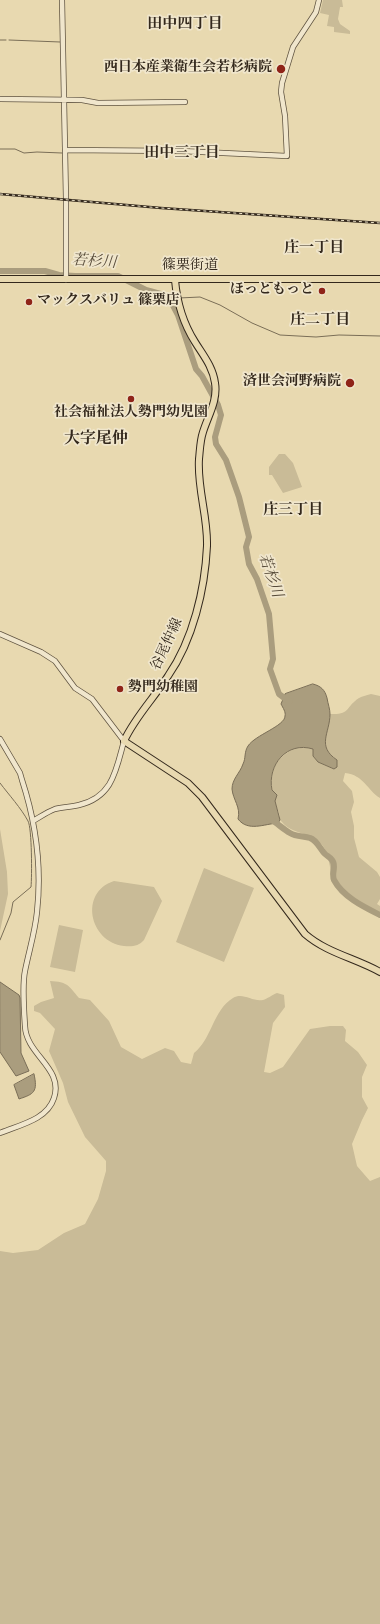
<!DOCTYPE html>
<html>
<head>
<meta charset="utf-8">
<style>
  body { margin:0 }
  canvas { display:block; background:#e8d9b0 }
</style>
</head>
<body>
<canvas width="380" height="1624"></canvas>
<script>
const ctx = document.querySelector('canvas').getContext('2d');
ctx.lineJoin = 'round';
function paint(path, color) { ctx.fillStyle = color; ctx.fill(path, 'evenodd'); }
function trace(path, color, width, dash) { ctx.strokeStyle = color; ctx.lineWidth = width; ctx.lineCap = dash ? 'butt' : 'round'; ctx.setLineDash(dash || []); ctx.stroke(path); }
function label(font, color, halo, rows, align = 'center') {
  ctx.font = font + ' "Sorts Mill Goudy","Noto Serif JP",serif'; ctx.lineWidth = 3.5; ctx.setLineDash([]); ctx.textBaseline = 'middle'; ctx.strokeStyle = halo; ctx.fillStyle = color; for (const [text, x, y, turn = 0] of rows) {
    ctx.save(); ctx.translate(x, y); ctx.rotate((+turn || 0) * Math.PI / 180); ctx.textAlign = isNaN(turn) ? turn : align; if (halo) ctx.strokeText(text, 0, 0); ctx.fillText(text, 0, 0); ctx.restore();
  }
}
const green = new Path2D(`
  M323,0H342L343,7H340L338,19L340,24L350,31V34L334,32V27L327,26L329,15L320,13Z
  M279,454H285L293,463L302,487L283,493L272,475H269V467Z
  M371,694L380,696V798C367,790 364,775 345,773L343,781L352,791L354,802L351,812L354,826V838L359,857L377,872L380,877V899L377,904L380,906V917L351,901L330,874C331,867 329,864 328,857C320,828 296,839 282,822C279,819 280,817 279,813C272,794 265,770 284,755C292,748 303,746 313,749V756L318,762L333,769L337,760C317,747 327,733 330,714C351,715 345,707 359,698C362,696 368,695 371,694Z
  M0,829L7,872L8,894L0,931Z
  M204,868L254,888L224,962L176,942Z
  M114,881L154,887L162,901L144,940C139,946 132,947 124,946C89,942 79,892 114,881Z
  M59,925L83,930L75,972L50,967Z
  M50,981C68,982 68,985 79,998L90,1000L109,1021L121,1047L142,1059L165,1048L174,1051L181,1062L191,1064L194,1053C212,1039 213,1010 233,998C243,992 252,1002 263,1000C267,999 272,995 277,993L284,995L285,1007L273,1023L264,1072L270,1073L283,1067L310,1029L330,1026H343L346,1030L345,1041L358,1052L367,1065L362,1077V1097L368,1108L362,1120L352,1144L357,1166L370,1181L380,1177V1624H0V1251L13,1253L38,1250L64,1233L85,1224L98,1199L106,1171V1161L85,1137L68,1102L63,1083L49,1051L55,1029L40,1013L34,1011V1006L41,1002L54,998Z`);
const water = new Path2D(`
  M313,684C321,686 325,690 327,698C328,704 330,709 330,714C330,733 316,746 337,760V767L334,769L318,762L313,756V749C287,741 267,765 272,790L277,795L275,801L280,820L278,823C264,824 248,832 238,819C241,807 233,800 232,789C232,779 240,773 243,764C246,758 244,752 248,746C255,735 285,726 285,716C286,712 283,708 281,704L285,694Z
  M0,982L19,995L20,998L21,1053L29,1071L16,1076L0,1052Z
  M34,1074C38,1092 34,1094 19,1099L14,1085Z`);
const stream = new Path2D(`
  M0,40H6
  M9,40L60,42
  M0,149H15L24,153L37,152L62,153
  M168,296L174,297
  M179,298L200,297L220,305L252,323L280,335L316,337L339,335L380,336
  M0,783C9,795 21,808 28,821C32,828 32,877 31,887L13,902L11,913L0,940`);
const river = new Path2D(`
  M0,271H45L59,275L75,276H118L146,290L168,296L178,315L196,369L202,376L218,405L221,415L215,437L216,444L226,460L239,497L249,537L246,547L249,564L257,579L269,614L273,659L270,669L279,694L287,700L290,701
  M270,819C277,823 283,829 290,833C296,837 304,836 310,838C317,840 320,849 325,854C327,856 330,857 332,860C337,866 331,873 334,880C343,897 364,907 380,915`);
const minor = new Path2D(`
  M62,0L66,199V280
  M0,99L82,100L98,103L185,102
  M65,150L181,151L287,156L285,116L281,92L282,83L293,47L316,12L319,0
  M0,634L41,652L55,661L75,688L92,699L124,741C116,770 113,797 79,805C71,807 63,807 55,809C47,812 40,817 33,821
  M0,739L20,773L22,780C36,823 42,867 37,912C35,932 29,951 25,971C22,985 24,1011 25,1026C26,1055 64,1068 54,1098C47,1120 19,1125 0,1133`);
const major = new Path2D(`
  M0,279H380
  M175,280C177,303 183,323 195,342C203,355 213,367 215,383C218,400 208,416 203,432C200,441 200,450 199,459C197,488 208,517 207,546C205,589 193,640 168,676C154,698 135,717 124,741L188,783L202,797L305,934C327,953 355,958 380,972`);
const rail = new Path2D(`
  M0,194L161,208L380,223`);
const markers = [
  [281,69,5,"#8f2418"],
  [322,291,4,"#8f2418"],
  [29,302,4,"#8f2418"],
  [350,383,5,"#8f2418"],
  [131,399,4,"#8f2418"],
  [120,689,4,"#8f2418"]
];
const poiNames = [
  ["西日本産業衛生会若杉病院",272,69],
  ["ほっともっと",314,291],
  ["マックスバリュ 篠栗店",37,302,"left"],
  ["済世会河野病院",341,383],
  ["社会福祉法人勢門幼児園",131,414,"center"],
  ["勢門幼稚園",128,689,"left"]
];
const streetNames = [
  ["篠栗街道",190,267],
  ["谷尾仲線",168,645,-65]
];
const neighbourhoodNames = [
  ["田中四丁目",185,25],
  ["田中三丁目",182,154],
  ["庄一丁目",314,249],
  ["庄二丁目",320,321],
  ["庄三丁目",293,511]
];
const waterNames = [
  ["若杉川",94,263,4],
  ["若杉川",269,576,71]
];
const quarterNames = [
  ["大字尾仲",96,440]
];
paint(green, '#c9bb97');
paint(water, '#aa9d7e');
trace(water, '#7a6e57', 1);
trace(stream, '#7a6e57', 1);
trace(river, '#aa9d7e', 6);
trace(minor, '#605441', 6);
trace(major, '#33281c', 8);
trace(minor, '#f0e6cc', 4.5);
trace(major, '#e8d9b0', 6);
trace(rail, '#33281c', 2.5);
trace(rail, '#f0e6cc', 1, [3]);
for (const [x, y, r, color] of markers) { const dot = new Path2D(); dot.arc(x, y, r, 0, 2 * Math.PI); ctx.fillStyle = color; ctx.fill(dot); trace(dot, '#f0e6cc', 1.5); }
label('bold 14px', '#33281c', '#f0e6cc', poiNames, 'right');
label('14px', '#33281c', '#f0e6cc', streetNames);
label('bold 15px', '#33281c', '#f0e6cc', neighbourhoodNames);
label('italic 15px', '#574b39', '#f0e6cc', waterNames);
label('bold 16px', '#33281c', '#f0e6cc', quarterNames);
</script>
</body>
</html>
